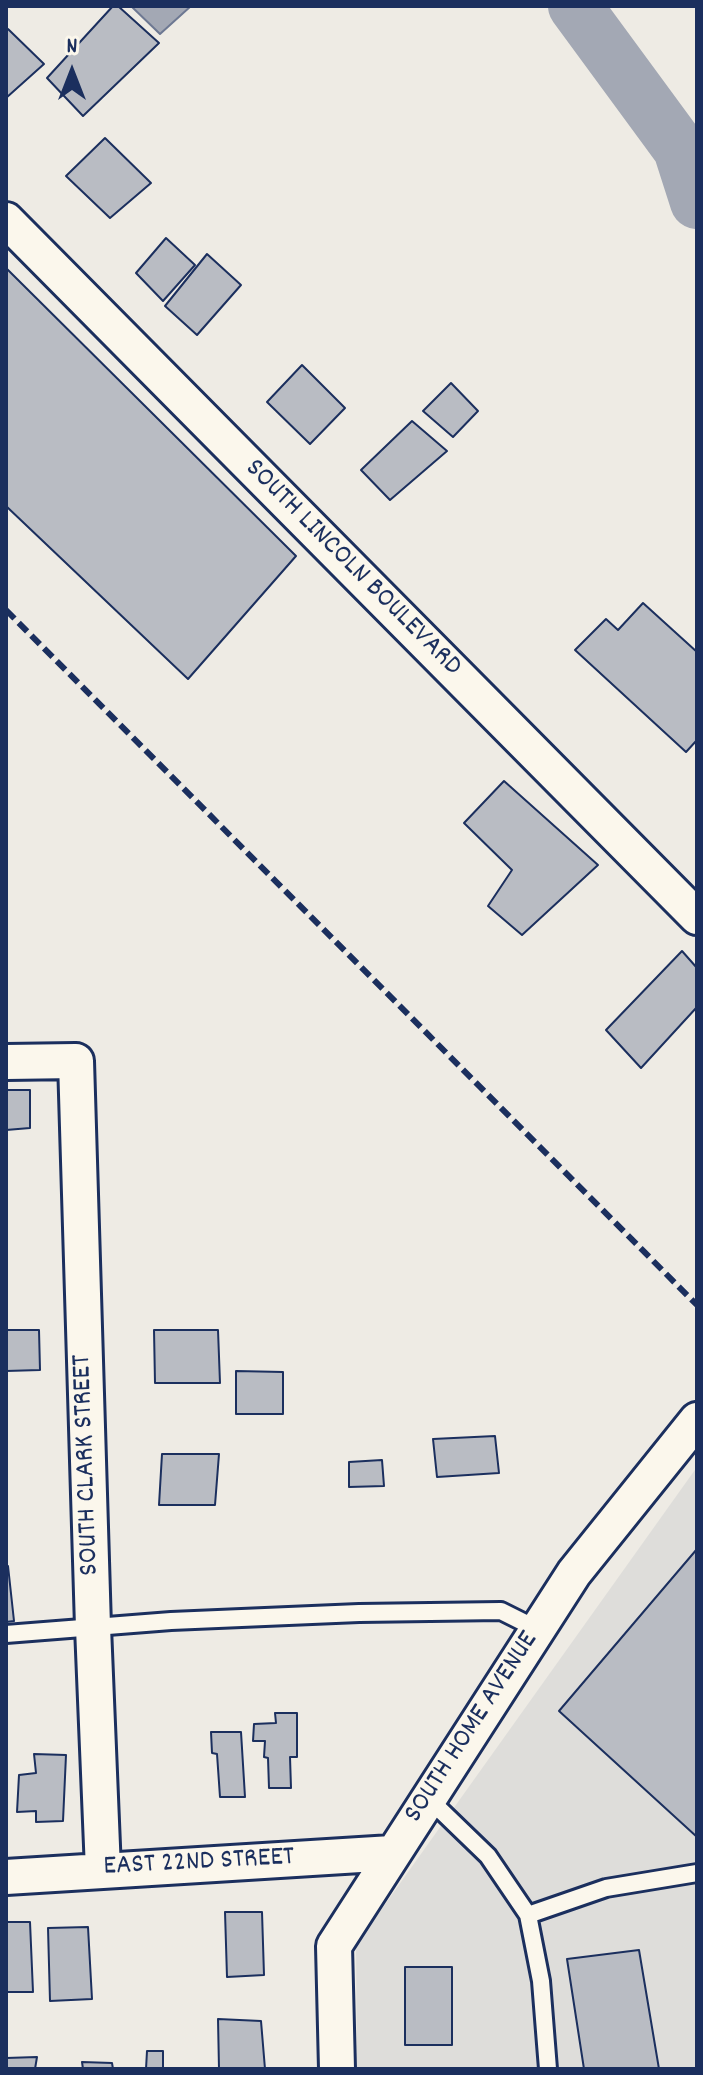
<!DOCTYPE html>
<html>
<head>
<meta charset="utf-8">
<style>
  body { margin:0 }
  #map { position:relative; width:703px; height:2075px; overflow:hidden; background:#eeebe4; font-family:Dekko,sans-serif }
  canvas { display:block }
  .frame { position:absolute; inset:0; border:8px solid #1b2f5e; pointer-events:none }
  .north { position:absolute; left:32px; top:32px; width:80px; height:80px; -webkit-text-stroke:6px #fbf7ec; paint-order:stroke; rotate:0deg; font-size:22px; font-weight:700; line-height:32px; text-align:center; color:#1b2f5e }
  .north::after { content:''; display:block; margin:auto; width:28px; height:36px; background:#1b2f5e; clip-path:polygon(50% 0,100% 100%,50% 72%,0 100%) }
</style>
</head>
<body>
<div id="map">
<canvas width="703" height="2075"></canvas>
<div class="frame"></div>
<div class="north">N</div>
</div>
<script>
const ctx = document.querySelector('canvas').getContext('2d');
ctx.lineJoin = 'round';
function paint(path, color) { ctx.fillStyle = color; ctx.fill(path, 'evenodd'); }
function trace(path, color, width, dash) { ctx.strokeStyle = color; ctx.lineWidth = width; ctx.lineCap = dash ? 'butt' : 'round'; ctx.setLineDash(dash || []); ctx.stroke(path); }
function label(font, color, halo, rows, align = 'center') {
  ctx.font = font + ' Dekko,sans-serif'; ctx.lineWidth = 6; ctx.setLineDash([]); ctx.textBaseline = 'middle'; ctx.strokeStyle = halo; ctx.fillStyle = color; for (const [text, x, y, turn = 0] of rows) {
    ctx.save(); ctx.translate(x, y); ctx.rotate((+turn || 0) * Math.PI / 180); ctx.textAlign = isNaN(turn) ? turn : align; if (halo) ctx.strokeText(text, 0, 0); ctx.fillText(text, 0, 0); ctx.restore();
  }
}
const built = new Path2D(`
  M697,1467V2069H357L356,1945Z`);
const water = new Path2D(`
  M131,6H191L160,34Z`);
const river = new Path2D(`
  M575,6L680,149L697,202`);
const building = new Path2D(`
  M113,6H118L159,43L83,116L47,78Z
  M8,29L44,64L6,98V31Z
  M105,138L151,183L110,218L66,176Z
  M166,238L195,265L163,301L136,273Z
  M207,254L241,285L197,335L165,306Z
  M6,268L296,556L188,679L6,506Z
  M302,365L345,408L310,444L267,402Z
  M451,383L478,411L453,437L423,411Z
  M412,421L447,451L390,500L361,470Z
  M643,603L697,652V740L686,752L575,650L606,619L618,630Z
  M504,781L598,865L522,935L488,906L512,870L464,823Z
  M682,951L697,968V1007L641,1068L606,1030Z
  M6,1090H30V1128L6,1130Z
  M6,1330H39L40,1370L6,1371Z
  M154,1330H218L220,1383H155Z
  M236,1371L283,1372V1414H236Z
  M495,1436L499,1473L437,1477L433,1439Z
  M162,1454H219L215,1505H159Z
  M382,1460L384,1486L349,1487V1462Z
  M697,1549V1837L559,1711Z
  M6,1566H8L14,1621L6,1622Z
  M275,1713H297V1757H290L291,1788H269L268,1758L264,1757L265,1741H253L254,1724L276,1723Z
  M211,1732H241L245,1797H220L217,1754L212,1753Z
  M34,1754L66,1755L63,1821L36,1822V1811L17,1812L19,1775L36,1773Z
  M225,1912H262L264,1975L227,1977Z
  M6,1922H30L33,1992H6Z
  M88,1927L92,1999L50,2001L48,1928Z
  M639,1950L659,2069H584L567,1959Z
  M405,1967H452V2045H405Z
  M218,2019L261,2021L265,2069H219Z
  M147,2051H163V2069H146Z
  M37,2057L35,2069H6V2058Z
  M82,2062L112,2063L113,2069H83Z`);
const lane = new Path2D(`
  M6,1634L171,1621L359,1613L501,1611L537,1629
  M428,1798L488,1856L528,1915L541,1981L548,2069
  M528,1915L606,1888L697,1873`);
const street = new Path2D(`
  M6,220L697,917
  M6,1062L76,1061L93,1627L103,1870
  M6,1877L392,1853
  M337,2069L334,1946L574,1573L697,1420`);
const rail = new Path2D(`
  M6,610L697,1305`);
const streetNames = [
  ["SOUTH LINCOLN BOULEVARD",352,569,45],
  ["SOUTH CLARK STREET",88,1465,-92],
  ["SOUTH HOME AVENUE",473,1728,-57],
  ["EAST 22ND STREET",199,1864,-3]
];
paint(built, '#deddda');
paint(water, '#a3a8b4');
trace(water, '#6d7892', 2);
trace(river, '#a3a8b4', 54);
paint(building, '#b9bcc3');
trace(building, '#1b2f5e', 2);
trace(lane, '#1b2f5e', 22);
trace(street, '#1b2f5e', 40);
trace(lane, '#fbf7ec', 16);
trace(street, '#fbf7ec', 34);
trace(rail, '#1b2f5e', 6, [12, 6]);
label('28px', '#1b2f5e', '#fbf7ec', streetNames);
</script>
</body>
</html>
